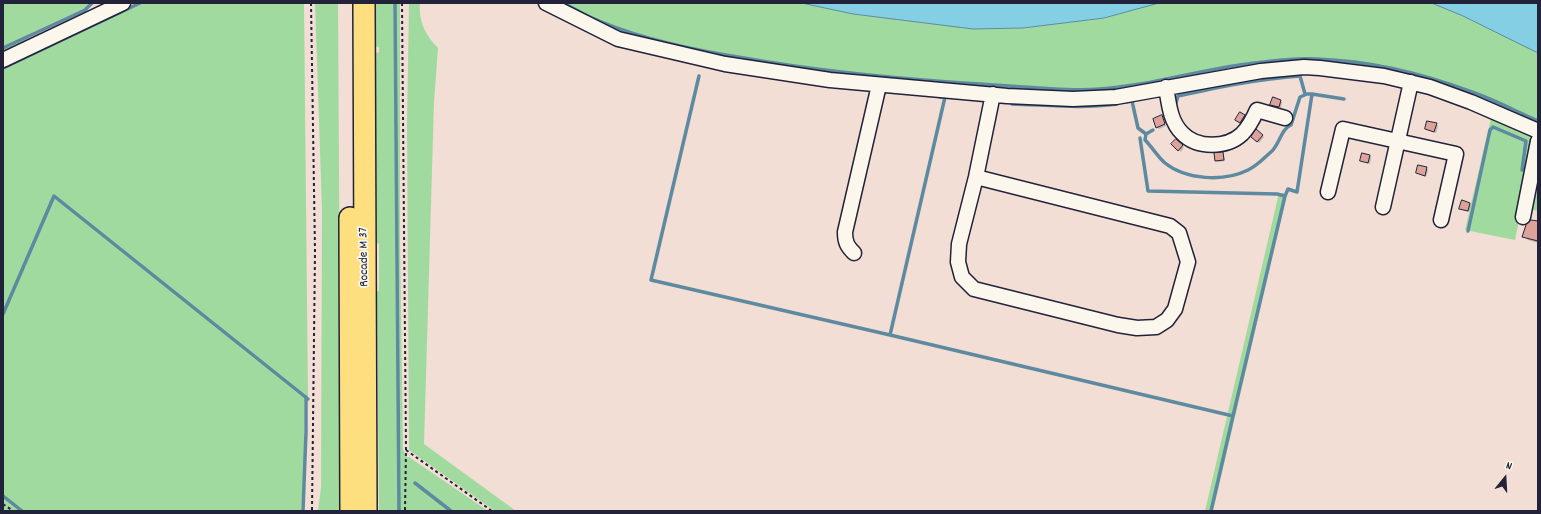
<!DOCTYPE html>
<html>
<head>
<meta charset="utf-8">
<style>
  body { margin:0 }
  #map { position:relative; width:1541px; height:514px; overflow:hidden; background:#f2ded4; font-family:Dekko,sans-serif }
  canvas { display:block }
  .frame { position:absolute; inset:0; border:4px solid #22223b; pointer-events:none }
  .north { position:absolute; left:1485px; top:458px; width:40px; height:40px; -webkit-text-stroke:3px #fbf7ec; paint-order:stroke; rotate:18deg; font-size:11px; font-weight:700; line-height:16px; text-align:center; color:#22223b }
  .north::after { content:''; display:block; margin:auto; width:14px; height:18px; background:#22223b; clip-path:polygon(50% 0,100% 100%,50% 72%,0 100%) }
</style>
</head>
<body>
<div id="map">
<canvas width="1541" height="514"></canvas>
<div class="frame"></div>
<div class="north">N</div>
</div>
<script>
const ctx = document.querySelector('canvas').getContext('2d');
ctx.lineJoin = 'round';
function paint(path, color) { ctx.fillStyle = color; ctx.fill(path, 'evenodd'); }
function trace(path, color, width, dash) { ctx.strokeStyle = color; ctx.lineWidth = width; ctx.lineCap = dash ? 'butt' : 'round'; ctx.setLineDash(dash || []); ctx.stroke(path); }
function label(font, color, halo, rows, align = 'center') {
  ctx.font = font + ' Dekko,sans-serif'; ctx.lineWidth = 3.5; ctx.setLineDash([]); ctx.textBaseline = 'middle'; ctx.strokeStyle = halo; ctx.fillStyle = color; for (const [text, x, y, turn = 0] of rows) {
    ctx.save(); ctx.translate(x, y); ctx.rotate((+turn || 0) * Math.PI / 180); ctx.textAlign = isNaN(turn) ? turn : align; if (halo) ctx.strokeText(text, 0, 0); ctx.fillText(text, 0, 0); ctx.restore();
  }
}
const green = new Path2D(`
  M3,3H96L29,34L23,57L143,3H304L308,399V402L304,400V469L301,511H3Z
  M315,3H338L341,511H318L321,488L322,209Z
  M375,3H400V243L403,450L407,457H409L488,511H379L377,291H379V244L376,243L375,53L379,52V47L374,46Z
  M409,3H420C418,21 426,36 438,48L434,102L424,444L516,511H495L409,450L407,124Z
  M556,3H802L853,14L973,29L1023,28L1104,18L1159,3H1432L1463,16L1538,53V126L1482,101L1314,64L1091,95L960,88L754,64L620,34Z
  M1491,118L1536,138L1515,240L1465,230Z
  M1279,193L1287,194L1213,511H1205Z
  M1531,193H1538V211L1528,209Z`);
const water = new Path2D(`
  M802,3H1159L1104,18L1023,28L973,29L853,14Z
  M1432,3H1538V53L1463,16Z`);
const shadow = new Path2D(`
  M1274,98L1282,102L1281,108L1271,105Z
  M1241,114L1246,118L1242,124L1238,121Z
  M1162,116L1166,126L1159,129L1157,127Z
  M1436,124L1438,126L1436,133L1426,129Z
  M1257,131L1264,137L1259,143L1252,137Z
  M1176,140L1184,147L1181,152L1172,144Z
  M1223,153L1224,155L1225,161L1217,162L1216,160Z
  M1370,155L1371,157L1370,164L1361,161Z
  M1426,168L1428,170L1426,177L1417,173Z
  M1470,203L1471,205L1469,212L1460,209Z
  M1538,222V243L1528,240L1524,236Z`);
const stream = new Path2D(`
  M395,3L399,511
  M563,3C575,9 586,16 599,21C645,40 695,50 744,58C812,70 880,77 949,82C979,84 1009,86 1039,88C1059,89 1079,91 1099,89C1149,86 1198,70 1247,64C1270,61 1294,58 1317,59C1368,61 1421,73 1469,91C1493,99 1515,111 1538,121
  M3,48L85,10L92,3
  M3,68L140,3
  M699,76L651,280L890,335L1233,416L1211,511
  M1312,94L1344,99
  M1125,102L1132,101L1138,128L1146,134
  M1012,104C1047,105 1082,109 1117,104
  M1175,106L1178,96C1219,87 1258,79 1300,76L1305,94
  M1153,130L1146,134L1145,140C1152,147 1158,157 1165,163C1186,180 1224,182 1248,170C1257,166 1264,158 1272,151C1280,143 1281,129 1291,125L1300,97L1307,94H1312L1297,192L1288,189L1285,196L1233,416
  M1140,138L1148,191L1277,194L1285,196
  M1468,231L1490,130L1493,127L1526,141L1522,170
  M3,314L54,196L308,399
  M890,335L945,97H940
  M415,483L451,511
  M3,496L22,511
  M303,511L306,432V397`);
const building = new Path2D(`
  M1273,97L1281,100L1279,107L1270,105Z
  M1240,112L1245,115L1240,123L1235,120Z
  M1162,115L1165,124L1156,128L1153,119Z
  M1427,121L1437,123L1434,132L1425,129Z
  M1256,129L1263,135L1257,142L1251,137Z
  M1176,139L1183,145L1178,151L1171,144Z
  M1223,152L1224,160L1215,161L1214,153Z
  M1362,153L1370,155L1368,163L1360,161Z
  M1418,165L1427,167L1425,176L1416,173Z
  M1462,200L1470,203L1468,211L1459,209Z
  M1531,220L1538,221V241L1522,237L1526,225Z`);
const path = new Path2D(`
  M311,3L315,251L312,511
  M402,3L406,450L405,511
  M406,450L492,511
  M3,504L13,511`);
const minor = new Path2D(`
  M546,3L618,39L725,64L830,80L1007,96L1073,99L1116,97L1261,71L1304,67L1320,68L1384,76L1430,87L1471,102L1538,131
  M3,60L123,3
  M1166,87C1169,104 1170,121 1182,133C1197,149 1227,148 1242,134C1249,127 1253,119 1257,110L1285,118
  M976,177L1170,226L1179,233L1188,262L1175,309L1167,320L1156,327L1137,328L1118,325L974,289L962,277L958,262L959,244L976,177L993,94
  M1328,192L1343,129L1456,154L1441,220
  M1383,207L1411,82
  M1523,217L1538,141
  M854,253C847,246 845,242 845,232L879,85`);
const highway = new Path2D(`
  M364,3L366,511
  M350,218L351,511`);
const streetNames = [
  ["Rocade M 37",365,257,-91]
];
paint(green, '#a1da9f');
paint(water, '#84cfe4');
trace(water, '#5d8aa0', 1);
paint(shadow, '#0003');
trace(stream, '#5d8aa0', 3.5);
paint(building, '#dda39b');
trace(building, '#22223b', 1);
trace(minor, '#22223b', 17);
trace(highway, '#22223b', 24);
trace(path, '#22223b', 2, [3, 3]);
trace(minor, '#fbf7ec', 14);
trace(highway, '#fedf80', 21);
label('13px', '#22223b', '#fbf7ec', streetNames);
</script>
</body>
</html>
